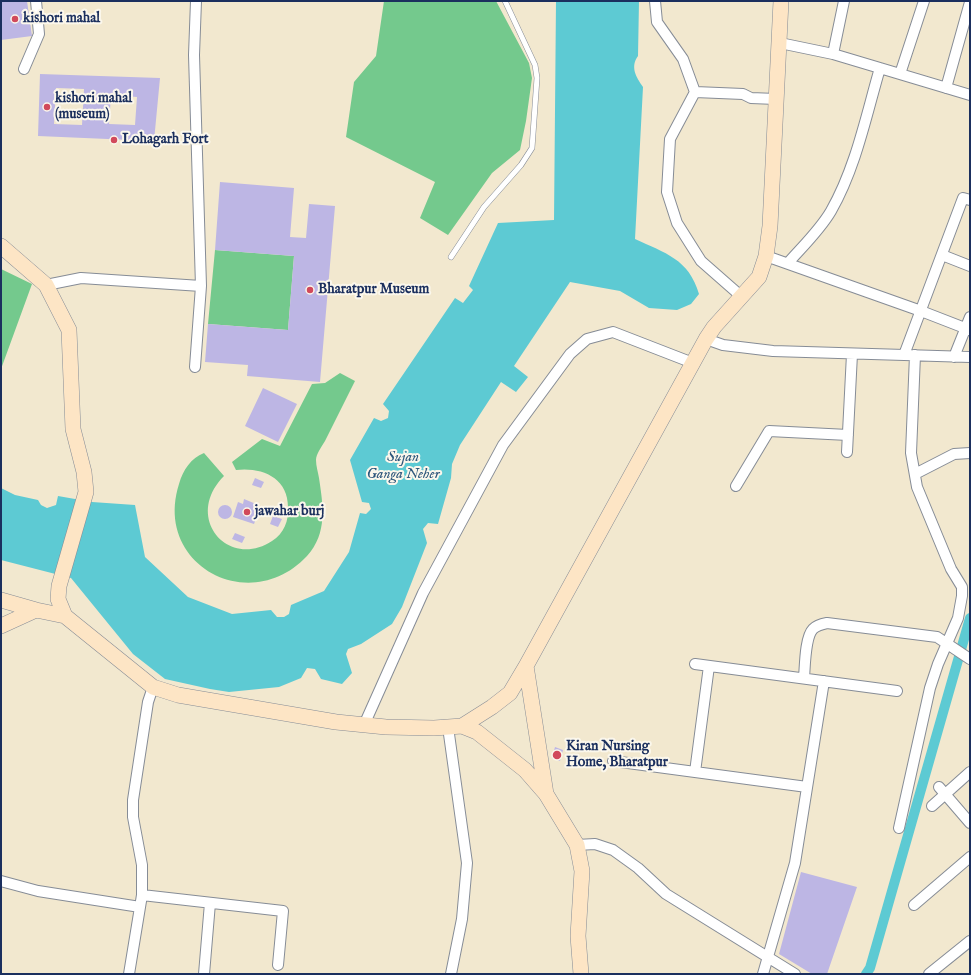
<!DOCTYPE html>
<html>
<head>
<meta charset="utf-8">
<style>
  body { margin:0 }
  #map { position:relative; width:971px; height:975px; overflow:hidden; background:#f2e8cf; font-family:"IM FELL English",serif }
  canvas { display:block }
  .frame { position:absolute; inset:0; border:2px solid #1b2f5e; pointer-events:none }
</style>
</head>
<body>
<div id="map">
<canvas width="971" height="975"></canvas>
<div class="frame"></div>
</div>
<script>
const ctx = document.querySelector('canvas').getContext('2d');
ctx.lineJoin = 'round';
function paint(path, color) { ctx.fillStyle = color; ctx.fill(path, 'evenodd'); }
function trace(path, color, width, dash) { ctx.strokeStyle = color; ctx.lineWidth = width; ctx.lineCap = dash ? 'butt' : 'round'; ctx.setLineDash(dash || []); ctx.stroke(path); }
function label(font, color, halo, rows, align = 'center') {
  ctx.font = font + ' "IM FELL English",serif'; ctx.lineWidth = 4; ctx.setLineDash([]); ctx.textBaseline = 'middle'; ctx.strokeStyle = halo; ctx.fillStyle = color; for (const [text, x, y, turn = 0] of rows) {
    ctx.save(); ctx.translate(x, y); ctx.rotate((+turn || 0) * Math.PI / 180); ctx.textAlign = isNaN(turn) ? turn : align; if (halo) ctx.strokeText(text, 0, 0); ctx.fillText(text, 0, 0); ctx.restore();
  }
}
const green = new Path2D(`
  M384,1H496L529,63L532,78L526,121L520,150L492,173L448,235L420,218L435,182L346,137L354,82L376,56Z
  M215,250L294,256L288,330L208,324Z
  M1,269L32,284L1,369Z
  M340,373L355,381C345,401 335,421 325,441C322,446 316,454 316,460C316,466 318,472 319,478C323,505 328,533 307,556C250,617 153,565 179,484C183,470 191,458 204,453L224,476C183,517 228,570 272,541C284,534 289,520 288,507C288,477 261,467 236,470L232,462L262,439L280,446L312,384L325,383Z`);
const water = new Path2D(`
  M556,1H639L638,56C630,67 636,77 643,87L635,239C665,253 689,259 699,294L691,304L677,310L649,308L620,291L570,282L514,366L528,377L516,392L501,382L460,445L452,464L451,478L438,524L428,523L423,529L427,543L402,607L392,624L361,644L348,649L346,654L352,673L342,684L321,679L315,669L307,668L301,678L279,687L229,692L210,689L165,679L133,654L71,578L1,560V488L15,495L38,500L41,505L47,508L56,505L58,496L92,502L135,505L145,557L188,597L232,614L271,610L277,617H284L289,614L291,605L324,591L349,552L360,513L366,514L371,509L369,503L362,502L350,460L374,418L381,421L388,418L389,411L383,404L455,298L463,303L473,290L469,286L498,223L554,220Z`);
const canal = new Path2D(`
  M866,974L870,968L970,618`);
const building = new Path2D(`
  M1,1H27L32,36L1,40Z
  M40,74L160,78L154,141L38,136ZM56,88L84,89L82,125L54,124ZM111,95L137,97L135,125L109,124Z
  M220,182L294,188L290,237L306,238L309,204L335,206L320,382L247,376L248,365L205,362L208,324L288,330L294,256L215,250Z
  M263,388L297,404L278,442L245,426Z
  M255,478L264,482L261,488L252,485Z
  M244,499L256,504L254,508L259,510L254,524L233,517L238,502L243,504Z
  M218 512a7 7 0 1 1 14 0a7 7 0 1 1-14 0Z
  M273,516L282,519L278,527L270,524Z
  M235,533L245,537L242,543L232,539Z
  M555,747L563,750L560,761L552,758Z
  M801,872L857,887L827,974H812L779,954Z`);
const lane = new Path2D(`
  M451,257L484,207L521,165L532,148L537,78L535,65L505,1`);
const street = new Path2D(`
  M655,1L657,22L683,59L695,92L670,139L667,192L677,223L701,261L742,297
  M780,43L833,54L970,95
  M833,54L844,1
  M24,69L39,34L36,1
  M900,74L924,1
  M946,88L970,2
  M695,92L743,94L751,98L776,99
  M942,255L970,266
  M766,256L921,311L970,330
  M788,263C802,247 820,230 831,211C856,167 866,116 880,68
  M46,285L81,278L201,286
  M706,339L723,345L773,351L970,357
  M904,355L963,198L970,200
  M954,357L970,317
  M195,367L201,286L194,55L196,1
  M847,452L852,354
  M915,474L954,454L970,453
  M736,486L769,431L848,435
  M695,664L897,691
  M804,678C805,666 805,637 813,629C817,625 822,624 827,623L937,637L970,659
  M364,725L423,593L503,445L570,354L587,339L613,332L693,363
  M448,727L467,863L462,919L451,974
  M613,761L807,787
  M695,772L709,666
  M939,787L970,823
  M932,806L970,772
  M899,828L930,688L938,664L958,618L962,596V587L951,569L917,487L911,453L915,355
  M577,845L595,844L613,850L638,868L666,894L795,974
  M1,881L38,891L140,907
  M142,895L283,911L278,965
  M914,905L970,857
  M129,974L142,895V865L133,817V800L148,702L153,687
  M204,974L210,903
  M763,974L795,863L824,681
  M929,974L970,941`);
const secondary = new Path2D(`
  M1,246L46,285L69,330L73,429L84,472L86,492L59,586L58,599L65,616
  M1,600L36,610
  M1,626L36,610L65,616L153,687L178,695L336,722L386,727L434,728L462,726L477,732L525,770L546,794L577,845L582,871L578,936L581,974
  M462,726L492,707L510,693L526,666
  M546,794L526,666L706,339L714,327L759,277L766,256L770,226L781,1`);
const markers = [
  [15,19,4,"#d1495b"],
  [47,107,4,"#d1495b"],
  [114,140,4,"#d1495b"],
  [310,290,4,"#d1495b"],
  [247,512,4,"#d1495b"],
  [557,755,5,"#d1495b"]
];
const poiNames = [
  ["kishori mahal",23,19],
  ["kishori mahal",55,99],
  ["(museum)",55,115],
  ["Lohagarh Fort",122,140],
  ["Bharatpur Museum",318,290],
  ["jawahar burj",255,512],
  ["Kiran Nursing",566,747],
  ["Home, Bharatpur",566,763]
];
const waterNames = [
  ["Sujan",403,458],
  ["Ganga Neher",403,475]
];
paint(green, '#74c98d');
paint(water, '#5dcad3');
trace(canal, '#5dcad3', 10);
paint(building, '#bdb6e4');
trace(lane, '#868c96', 6);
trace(street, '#868c96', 12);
trace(secondary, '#868c96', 16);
trace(lane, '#fff', 5);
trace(street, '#fff', 10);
trace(secondary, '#fde5c5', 15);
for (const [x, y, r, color] of markers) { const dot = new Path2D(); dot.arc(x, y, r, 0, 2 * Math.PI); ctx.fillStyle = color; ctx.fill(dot); trace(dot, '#fbf7ec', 1.5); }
label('bold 14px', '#1b2f5e', '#fbf7ec', poiNames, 'left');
label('italic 15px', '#2c567b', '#fbf7ec', waterNames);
</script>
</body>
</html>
